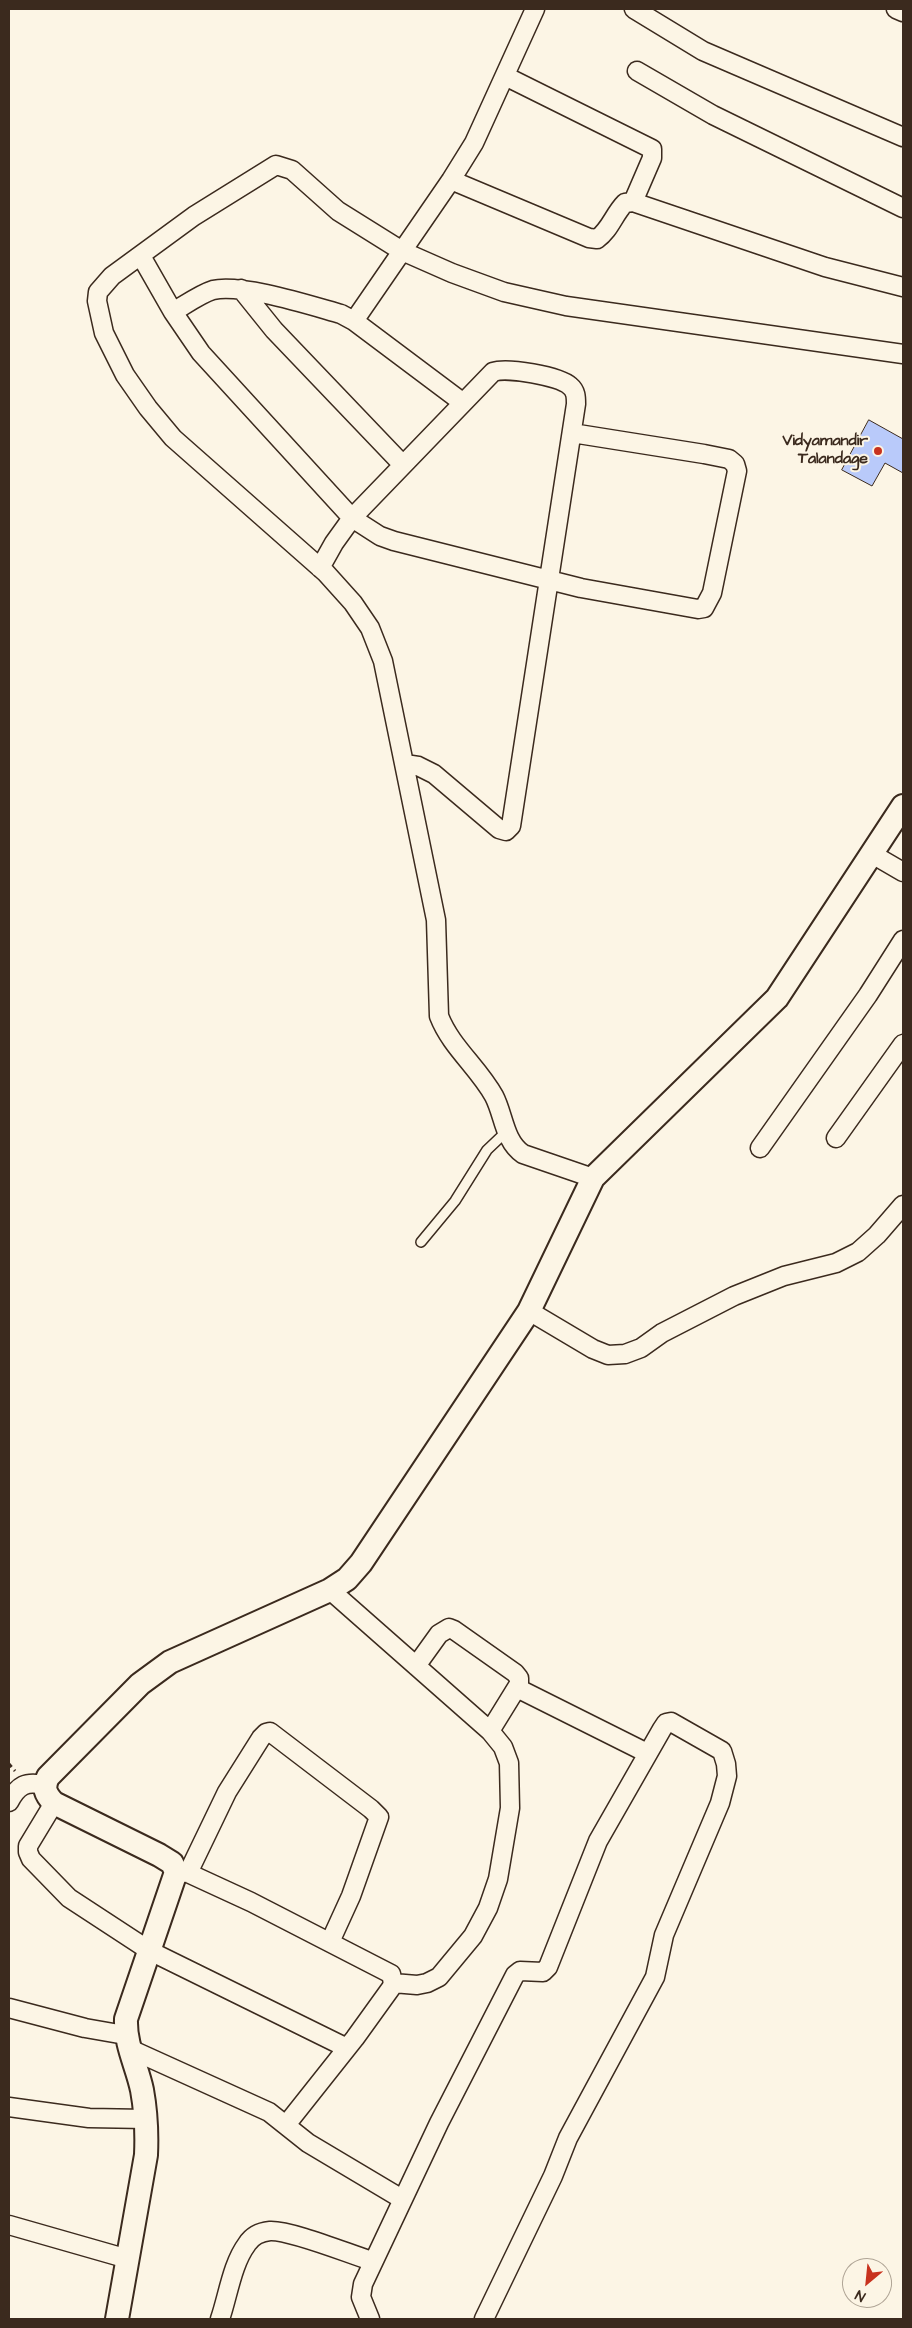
<!DOCTYPE html>
<html>
<head>
<meta charset="utf-8">
<style>
  body { margin:0 }
  #map { position:relative; width:912px; height:2328px; overflow:hidden; background:#fcf5e5; font-family:"Architects Daughter",sans-serif }
  canvas { display:block }
  .frame { position:absolute; inset:0; border:10px solid #3b2a1e; pointer-events:none }
  .north { position:absolute; left:842px; top:2258px; width:50px; height:50px; box-sizing:border-box; background:#fcf5e5; border:1px solid #afa495; border-radius:50%; rotate:208deg; font-size:14px; font-weight:700; line-height:20px; text-align:center; color:#3b2a1e }
  .north::after { content:''; display:block; margin:auto; width:18px; height:22px; background:#c8321e; clip-path:polygon(50% 0,100% 100%,50% 72%,0 100%) }
</style>
</head>
<body>
<div id="map">
<canvas width="912" height="2328"></canvas>
<div class="frame"></div>
<div class="north">N</div>
</div>
<script>
const ctx = document.querySelector('canvas').getContext('2d');
ctx.lineJoin = 'round';
function paint(path, color) { ctx.fillStyle = color; ctx.fill(path, 'evenodd'); }
function trace(path, color, width, dash) { ctx.strokeStyle = color; ctx.lineWidth = width; ctx.lineCap = dash ? 'butt' : 'round'; ctx.setLineDash(dash || []); ctx.stroke(path); }
function label(font, color, halo, rows, align = 'center') {
  ctx.font = font + ' "Architects Daughter",sans-serif'; ctx.lineWidth = 4; ctx.setLineDash([]); ctx.textBaseline = 'middle'; ctx.strokeStyle = halo; ctx.fillStyle = color; for (const [text, x, y, turn = 0] of rows) {
    ctx.save(); ctx.translate(x, y); ctx.rotate((+turn || 0) * Math.PI / 180); ctx.textAlign = isNaN(turn) ? turn : align; if (halo) ctx.strokeText(text, 0, 0); ctx.fillText(text, 0, 0); ctx.restore();
  }
}
const building = new Path2D(`
  M869,420L903,439V473L885,463L872,486L842,470Z`);
const path = new Path2D(`
  M9,1764L15,1771`);
const service = new Path2D(`
  M421,1242L455,1201L487,1150L507,1131`);
const minor = new Path2D(`
  M634,9L703,51L903,137
  M896,9L903,12
  M637,71L713,115L903,208
  M505,76L652,149V158L633,202
  M451,180L589,238L597,239C610,230 614,214 625,203L633,202L825,267L903,287
  M141,256L173,312L201,353L352,518L380,536L394,541L581,588L698,609L704,608L712,593L737,471L735,464L729,459L704,454L572,433
  M241,289L274,330L403,465
  M173,312C185,305 200,294 213,290C241,283 312,306 341,314L354,321L462,402
  M354,321L451,180L474,143L535,9
  M320,568L334,543L352,518L493,372C507,367 559,376 570,386C576,391 576,397 576,404L511,826L506,831L499,829L434,774L418,766L405,764
  M872,854L903,872
  M836,1138L903,1044
  M760,1148L868,995L903,940
  M593,1178L523,1154C504,1141 504,1115 494,1096C478,1067 451,1047 439,1016L436,920L383,661L370,628L353,603L326,573L173,438L148,408L125,375L104,333L97,301L98,292L112,276L194,216L276,165L292,170L338,211L402,251L452,273L504,292L566,306L903,354
  M529,1311L593,1349L608,1355L625,1354L641,1348L662,1333L734,1296L784,1276L836,1263L858,1252L877,1235L903,1205
  M330,1590L490,1731L503,1747L509,1763L510,1808L498,1879L488,1908L473,1936L439,1977L427,1983L417,1985L393,1983
  M416,1666L439,1634L449,1628L454,1630L515,1673L519,1678V1684L490,1731
  M517,1688L647,1753
  M9,1802C18,1785 26,1781 44,1785
  M54,1803L28,1846V1852L31,1859L69,1898L150,1951L347,2048
  M178,1872L188,1873L251,1902L391,1974L393,1983L391,1988L355,2038L286,2125
  M188,1873L227,1792L261,1738L266,1733L270,1732L371,1809L379,1817L351,1896L330,1942
  M9,2008L85,2028L125,2035
  M130,2049L269,2112L308,2143L402,2199
  M9,2107L89,2118L146,2119
  M9,2225L128,2259
  M220,2319C228,2296 232,2264 247,2244C252,2236 260,2232 270,2231C291,2230 349,2254 372,2261
  M370,2319L361,2297L363,2284L439,2123L515,1975L520,1971L543,1972L548,1967L598,1841L662,1729L666,1723L671,1722L722,1751L726,1764L727,1776L720,1803L664,1935L655,1977L568,2138L553,2176L484,2319`);
const tertiary = new Path2D(`
  M117,2319L146,2155C147,2133 146,2112 142,2090C137,2066 125,2045 126,2019L176,1872L172,1863L159,1855L54,1803C45,1794 43,1788 48,1777L140,1684L170,1662L330,1590L347,1579L361,1563L529,1311L593,1178L777,998L903,806`);
const markers = [
  [878,451,5,"#c8321e"]
];
const poiNames = [
  ["Vidyamandir",868,442],
  ["Talandage",868,460]
];
paint(building, '#b9cafa');
trace(building, '#3b2a1e', 1);
trace(service, '#3b2a1e', 12);
trace(minor, '#3b2a1e', 21);
trace(tertiary, '#3b2a1e', 26);
trace(path, '#3b2a1e', 3, [4, 4]);
trace(service, '#fcf5e5', 9);
trace(minor, '#fcf5e5', 18);
trace(tertiary, '#fcf5e5', 22);
for (const [x, y, r, color] of markers) { const dot = new Path2D(); dot.arc(x, y, r, 0, 2 * Math.PI); ctx.fillStyle = color; ctx.fill(dot); trace(dot, '#fcf5e5', 2); }
label('bold 16px', '#3b2a1e', '#fcf5e5', poiNames, 'right');
</script>
</body>
</html>
